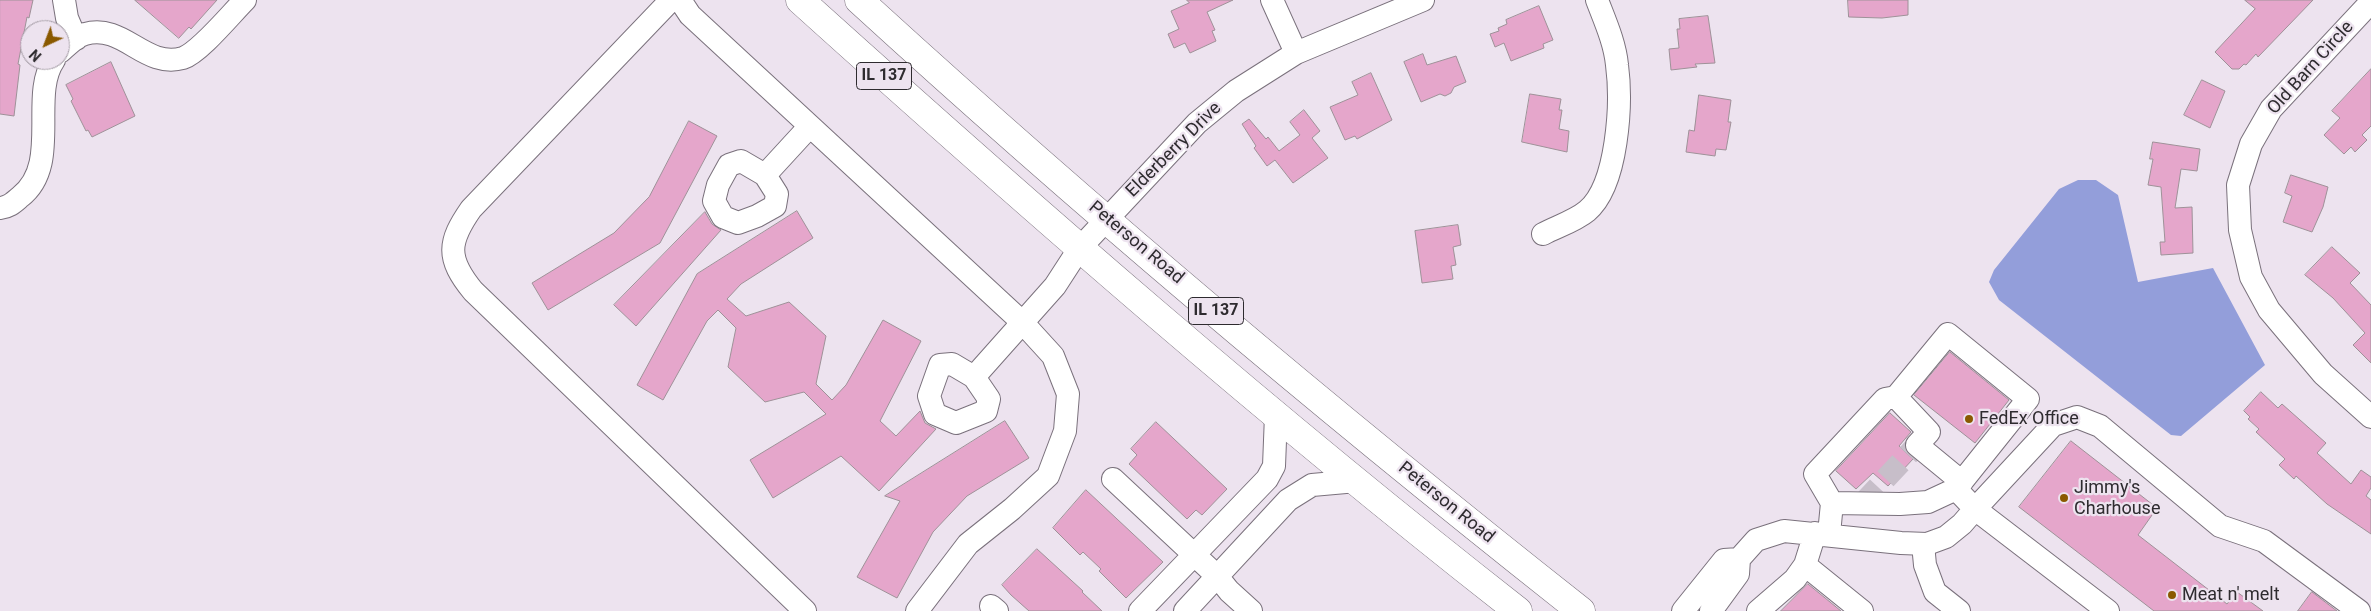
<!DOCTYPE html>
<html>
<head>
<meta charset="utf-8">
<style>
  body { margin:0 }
  #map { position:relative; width:2371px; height:611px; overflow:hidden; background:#ede3ef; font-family:Roboto,sans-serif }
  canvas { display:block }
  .north { position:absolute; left:20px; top:20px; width:50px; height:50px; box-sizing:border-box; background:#ede3ef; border:1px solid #a199a2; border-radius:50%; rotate:223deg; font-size:14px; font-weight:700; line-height:20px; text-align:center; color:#2e2b2f }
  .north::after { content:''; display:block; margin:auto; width:18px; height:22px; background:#8a5900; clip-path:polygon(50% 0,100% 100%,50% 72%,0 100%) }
</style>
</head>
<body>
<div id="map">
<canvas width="2371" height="611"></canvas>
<div class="north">N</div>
</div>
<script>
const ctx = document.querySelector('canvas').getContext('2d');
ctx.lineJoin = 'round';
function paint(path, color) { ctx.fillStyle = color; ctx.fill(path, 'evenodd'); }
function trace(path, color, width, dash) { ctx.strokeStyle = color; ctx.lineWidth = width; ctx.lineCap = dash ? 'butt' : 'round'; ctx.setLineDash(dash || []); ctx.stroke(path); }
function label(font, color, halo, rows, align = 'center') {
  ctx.font = font + ' Roboto,sans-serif'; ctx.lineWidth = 4.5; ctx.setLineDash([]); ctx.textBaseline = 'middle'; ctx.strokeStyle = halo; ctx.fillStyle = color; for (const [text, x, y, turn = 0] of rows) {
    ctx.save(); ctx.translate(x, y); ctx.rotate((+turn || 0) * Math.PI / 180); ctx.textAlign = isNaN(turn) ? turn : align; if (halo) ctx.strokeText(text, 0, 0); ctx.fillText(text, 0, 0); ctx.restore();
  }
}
const water = new Path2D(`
  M2078,180H2096L2118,195L2138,282L2213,268L2265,365L2181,436L2171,435L1999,300L1989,282L1994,270L2059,189Z`);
const building = new Path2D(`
  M0,0H33L29,18L27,17L18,64L20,65L14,116L0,114Z
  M135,0H217L191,29L189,27L179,38Z
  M1187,0H1233L1207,12L1215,30L1212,31L1216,41L1190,53L1185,43L1174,48L1168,34L1179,29L1171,11L1189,3Z
  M1848,0H1908V15L1882,18L1849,17Z
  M2245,0H2313L2258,57L2256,54L2246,65L2244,64L2239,69H2232L2215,52L2255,9Z
  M1539,6L1553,40L1543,44L1544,48L1511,61L1504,43L1495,47L1490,34L1499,31L1498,28L1507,24L1506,20Z
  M1708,16L1715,63L1695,64L1697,67L1671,70L1669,49L1679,48L1677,29H1680L1679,19Z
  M1423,54L1427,65L1456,56L1466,82L1454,87L1451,93L1445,96L1440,94L1421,102L1404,62Z
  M111,62L135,116L92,137L88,130L86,131L71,101L73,99L66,85Z
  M2371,69V126L2362,135L2367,140L2355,152L2351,147L2344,154L2324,135L2340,118L2332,111Z
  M1371,73L1392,120L1357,139L1355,136L1345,140L1330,107L1358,95L1352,82Z
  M2202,80L2225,91L2210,128L2184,115Z
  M1530,94L1561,99L1559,110H1562L1559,129L1569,131L1567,152L1522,142Z
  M1699,95L1731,100L1728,122H1731L1726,150L1716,149L1715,156L1686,152L1689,130L1694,131Z
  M1304,110L1320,131L1312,138L1328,158L1293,183L1275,160L1267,166L1254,148L1256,146L1242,124L1249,119L1266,139L1268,137L1279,151L1300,135L1290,122Z
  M689,121L717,136L660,243L548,310L532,283L614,233L649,197Z
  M2153,142L2200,149L2197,171L2181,169L2175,208L2192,207L2193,253L2161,255L2160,242H2165L2161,187L2148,185L2153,159H2150Z
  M2291,175L2328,187L2323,207L2312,232L2283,222L2292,196L2285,193Z
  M797,211L813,238L741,284L727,299L746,316L789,302L826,336L816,384L832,400L846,385L883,320L921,341L880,421L896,436L920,411L925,423L936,429L879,491L841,456L773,498L750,460L826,414L804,392L765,402L728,367L736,328L718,310L707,321L663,400L637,385L697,274Z
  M705,212L712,224L721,230L636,326L614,305Z
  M1458,225L1461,245L1453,247L1456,265L1451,266L1453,279L1422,283L1415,231Z
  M2332,247L2360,273L2350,283L2371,305V363L2353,345L2365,333L2333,298L2305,275Z
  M1950,352L2009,400L1975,443L1914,395Z
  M2261,392L2278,408L2282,404L2326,443L2317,453L2351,484L2361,470L2371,477V488L2366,496L2371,500V534L2327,504L2296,476L2294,479L2279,465L2285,459L2256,432L2259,429L2248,419L2250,417L2244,411Z
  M1890,413L1911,432L1899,446L1913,459L1888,486L1873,473L1856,489L1836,471Z
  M1005,421L1029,458L967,496L933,532L897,598L857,577L900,501L885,496Z
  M1156,422L1227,489L1202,515L1196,510L1187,519L1129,464L1137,455L1131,449Z
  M2071,441L2157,508L2138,535L2227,604L2237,592L2263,611H2154L2019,507Z
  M1086,490L1163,562L1126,598L1099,571L1101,569L1083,552L1080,555L1053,528Z
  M1037,549L1083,591L1082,592L1102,611H1029L1011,595L1002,585Z
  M1808,584L1841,611H1781Z
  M2312,592L2337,611H2298Z`);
const minorTunnel = new Path2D(`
  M1863,503L1917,445`);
const minor = new Path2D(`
  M64,0L67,18L76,39
  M671,0L471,209C448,242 446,258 473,291L805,611
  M680,0L690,15L1022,322L1053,356L1068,394L1065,431L1048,476L1012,509L968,544L917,611
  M1272,0L1296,53
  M2371,2L2271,109L2251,144L2238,185L2240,230L2251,277L2269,310L2323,374L2371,417
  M60,52C67,46 76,36 85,34C124,23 144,69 183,58C200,52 231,14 245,0
  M741,161L765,175L777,194L775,206L757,216L738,223L723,217L714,201L718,185L729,165Z
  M765,175L810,126
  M0,208C9,207 13,203 20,197C62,165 29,96 54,60
  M1543,234C1556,227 1575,221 1587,211C1618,185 1622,103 1617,65C1615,43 1605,21 1597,0
  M952,364L974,377L989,399L986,411L956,423L935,414L929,396L940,365Z
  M974,377L1055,286L1079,249L1197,123L1236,91L1296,53L1423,0
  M1896,397L1929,432L1917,445L1962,482
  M1113,479L1217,576L1229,591L1251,611
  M1832,503L1900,504L1928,502L1956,489
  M1829,534L1832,503L1815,474L1885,399L1896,397L1948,334L2028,399L1956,489L1975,509L2053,425L2077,417L2100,426L2220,526L2264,541L2359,611
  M1923,544L1925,565L1935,592L1959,611
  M1739,559L1756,540L1784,531L1901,543L1927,544L1946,537L1962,524L1975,509L2108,611
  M1805,565L1862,611
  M991,606L997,611
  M1140,611L1267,479L1274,466L1276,415
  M1185,611L1288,500L1312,485L1357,481
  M1683,611L1724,560L1739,559L1738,574L1711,611
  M1758,611L1795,579L1805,565L1815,533`);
const major = new Path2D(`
  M800,0C1033,210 1270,417 1518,611
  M859,0C1092,213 1334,416 1581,611`);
const markers = [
  [1969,419,5,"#8a5900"],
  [2064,498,5,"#8a5900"],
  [2172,595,5,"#8a5900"]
];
const shields = [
  [884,76,55],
  [1216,311,55]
];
const shieldNames = [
  ["IL 137",884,76],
  ["IL 137",1216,311]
];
const streetNames = [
  ["Old Barn Circle",2311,68,-48],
  ["Elderberry Drive",1174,150,-45],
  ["Peterson Road",1136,243,40],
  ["Peterson Road",1446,503,39]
];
const poiNames = [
  ["FedEx Office",1979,419],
  ["Jimmy's",2074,488],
  ["Charhouse",2074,509],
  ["Meat n' melt",2182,595]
];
paint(water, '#939eda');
paint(building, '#e5a6cb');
trace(building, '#9e9198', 1);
trace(minorTunnel, '#c7bec9', 22, [22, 11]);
trace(minor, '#7a717c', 24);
trace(major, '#7a717c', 29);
trace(minor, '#fff', 22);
trace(major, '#fff', 28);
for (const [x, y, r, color] of markers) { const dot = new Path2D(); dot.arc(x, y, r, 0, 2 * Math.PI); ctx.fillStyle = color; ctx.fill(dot); trace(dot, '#ede3ef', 2); }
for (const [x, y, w] of shields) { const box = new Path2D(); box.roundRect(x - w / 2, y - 13.5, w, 27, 4); ctx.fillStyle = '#ede3ef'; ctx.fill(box); trace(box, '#2e2b2f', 1); }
label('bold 16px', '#2e2b2f', null, shieldNames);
label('18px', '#2e2b2f', '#ede3ef', streetNames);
label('18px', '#2e2b2f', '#ede3ef', poiNames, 'left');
</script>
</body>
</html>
